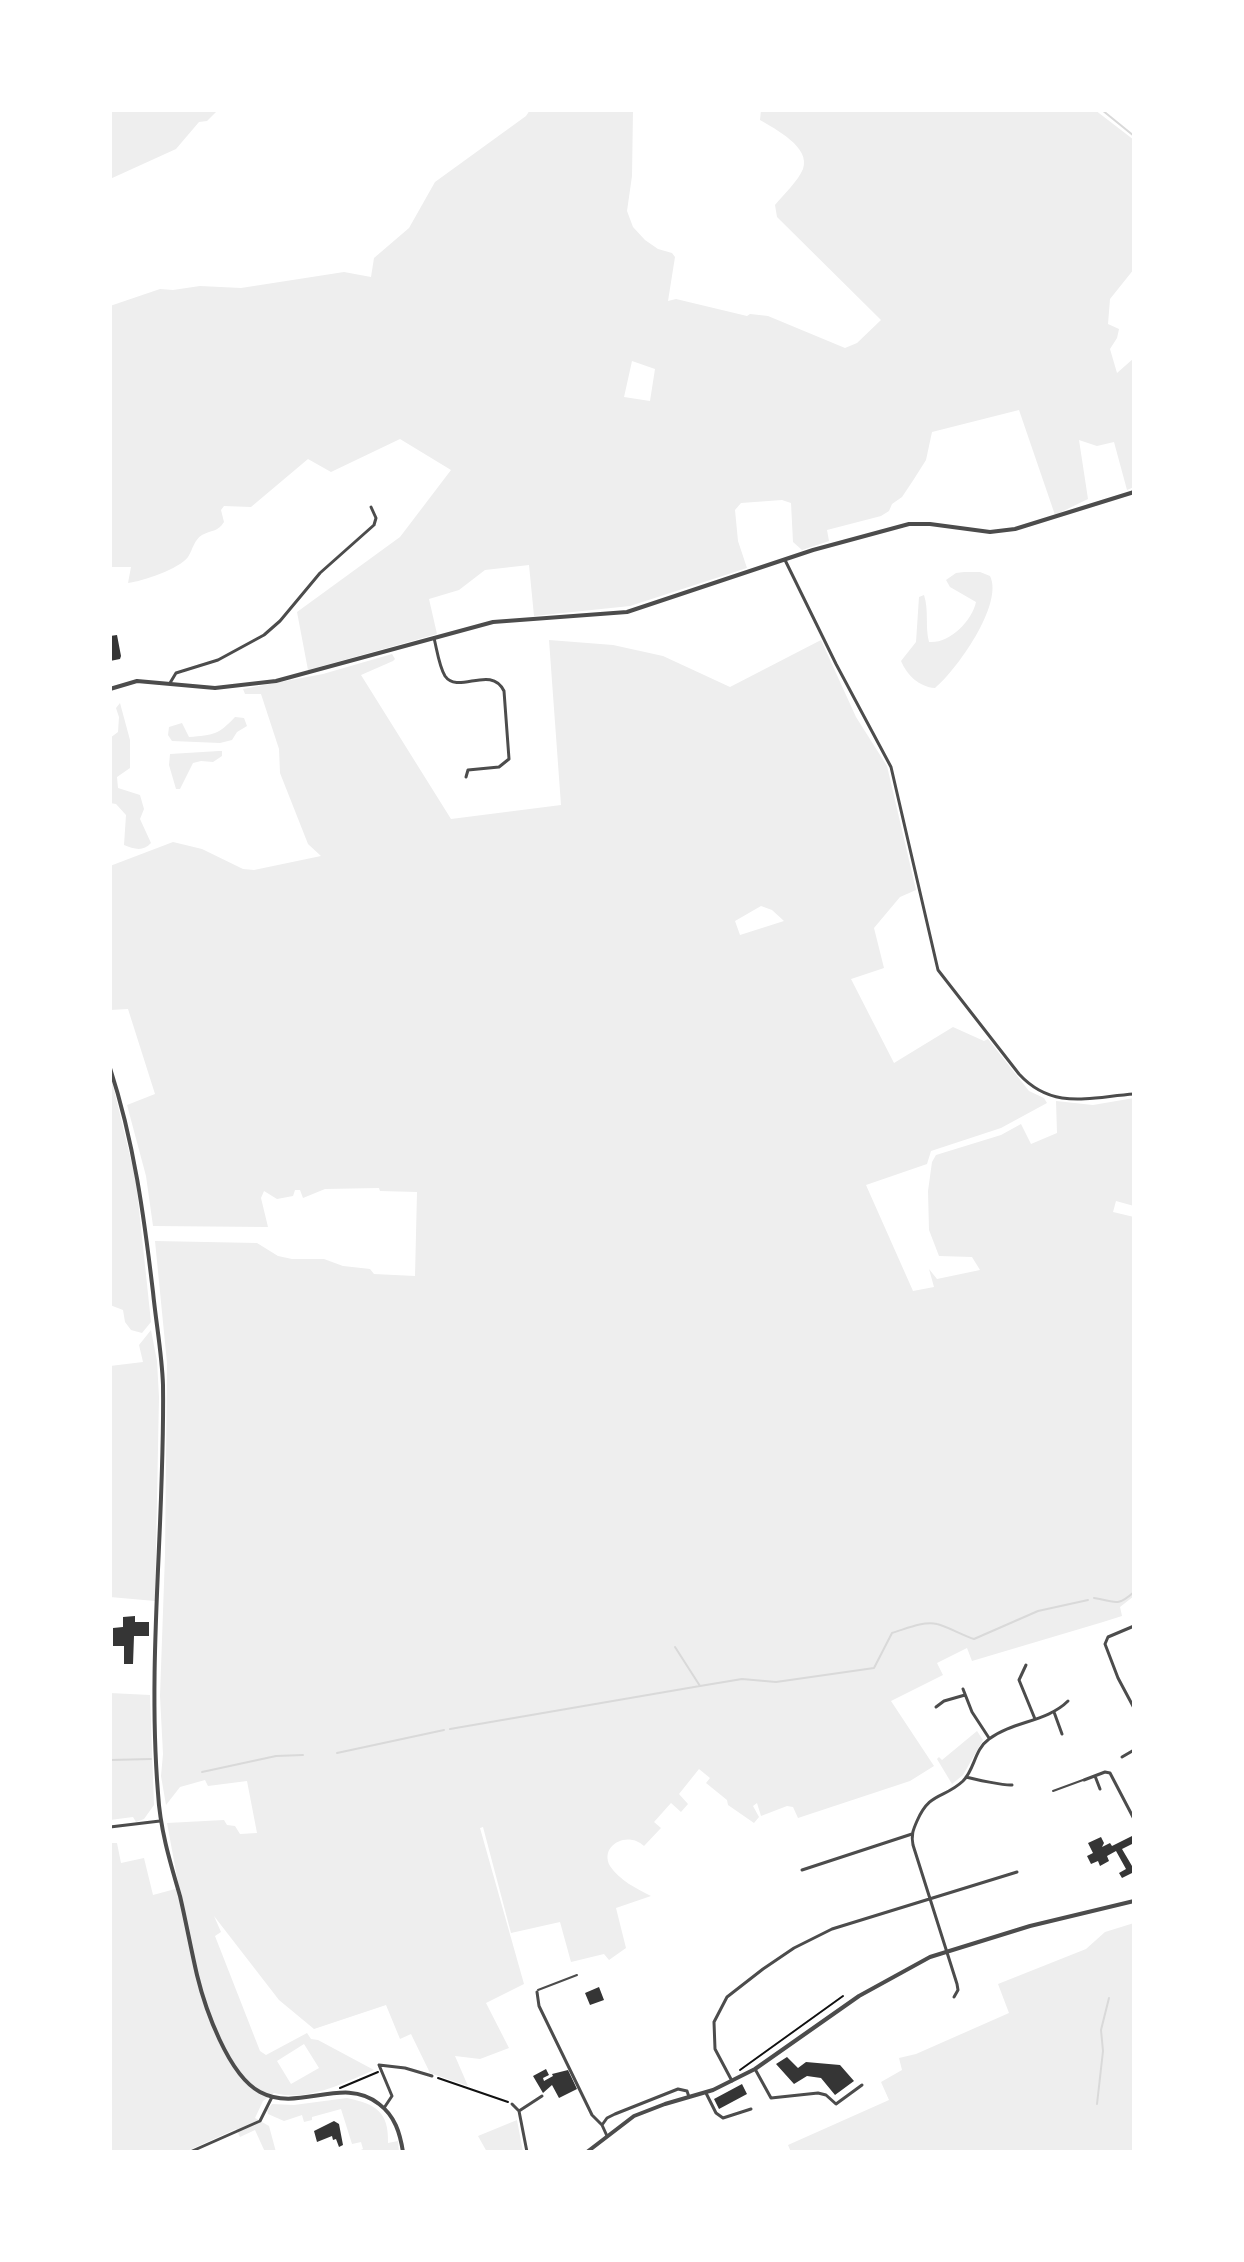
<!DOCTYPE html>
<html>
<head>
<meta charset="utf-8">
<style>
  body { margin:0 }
  #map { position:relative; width:1244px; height:2262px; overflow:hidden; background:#fff; font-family:"Noto Serif",serif }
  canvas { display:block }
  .frame { position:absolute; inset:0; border:112px solid #fff; pointer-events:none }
</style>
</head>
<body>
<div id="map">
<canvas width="1244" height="2262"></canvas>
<div class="frame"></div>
</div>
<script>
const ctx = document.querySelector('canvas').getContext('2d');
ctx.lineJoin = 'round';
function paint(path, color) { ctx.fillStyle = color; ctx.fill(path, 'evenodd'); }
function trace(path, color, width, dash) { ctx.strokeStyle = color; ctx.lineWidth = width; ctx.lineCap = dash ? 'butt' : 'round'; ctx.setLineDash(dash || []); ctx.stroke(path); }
const green = new Path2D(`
  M110,110H218L207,121L199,122L176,149L110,179Z
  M530,110H633L632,176L627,211L633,227L645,240L658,249L672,253L675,257L668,301L676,299L747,316L750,314L768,316L845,348L857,343L881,320L777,217L775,205C784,194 798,181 803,169C811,147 775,129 760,120L761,110H1095L1134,140V269L1110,299L1108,324L1119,329L1117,338L1110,349L1117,373L1134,358V487L1127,490L1114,442L1097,446L1079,440L1088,499L1055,515L1019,410L932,432L926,460L914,479L902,497L892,504L889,511L881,516L827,530L829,541L802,550L793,542L791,503L782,500L741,503L735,510L738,541L747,568L630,606L534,616L529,565L485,570L459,590L429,599L437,634L308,670L297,612L400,537L451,470L400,439L331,472L308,459L251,507L224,506L221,510L224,522C218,532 211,530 202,535C194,540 193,549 188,557C179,569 143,581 128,583L131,567H110V306L160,289L173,290L200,286L241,288L344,272L371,277L374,258L409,228L435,182L526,116ZM632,361L655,369L650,401L624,397Z
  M964,572H980L990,576C1004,604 956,671 935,688C919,687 907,675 901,661L916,642L919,597L924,595C929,610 925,627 929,642C949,644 972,621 976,602L950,587L946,580L956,573Z
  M549,640L613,645L663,656L730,687L821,640L856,717L887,766L916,890L900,897L874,928L884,968L851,979L894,1063L953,1027L984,1041L988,1039L1029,1091L1044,1098L1047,1103L1001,1128L931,1151L927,1164L866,1185L913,1291L934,1287L929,1269L937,1279L980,1270L972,1257L939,1256L929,1230L928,1191L932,1162L936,1155L1001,1135L1021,1124L1031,1144L1057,1133L1056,1101L1093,1105L1134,1098V1206L1116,1201L1113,1212L1134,1217V1596L1120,1607L1122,1616L1103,1622L972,1661L967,1648L937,1663L943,1675L891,1701L934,1766L910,1781L798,1818L793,1807L787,1806L761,1816L757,1803L753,1806L759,1817L754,1823L728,1805L727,1800L706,1783L710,1778L699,1769L679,1794L688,1804L681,1812L671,1803L654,1822L661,1828L644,1846C627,1830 599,1846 610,1866C619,1880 637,1889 651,1896L616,1908L626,1948L609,1960L604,1954L571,1962L560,1922L511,1933L483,1827L480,1828L524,1984L486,2003L509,2048L480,2059L455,2056L468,2086L430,2073L411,2034L400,2039L386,2005L314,2029L279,2000L214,1916L221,1932L215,1936L260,2051L266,2055L307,2033L311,2039L318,2040L374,2070C343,2083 308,2102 274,2093L263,2101L255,2118L269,2126L276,2152H265L255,2130L240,2137L236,2129L185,2152H110V1843H117L121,1863L144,1858L153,1895L179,1888L167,1823L224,1820L227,1825L235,1826L240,1834L257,1833L247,1781L208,1786L205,1780L180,1787L166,1805L161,1776L163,1754L160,1696L165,1555L167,1363L155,1241L257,1243L278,1256L292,1259H324L343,1266L370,1269L374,1274L415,1276L417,1192L380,1191L379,1188L325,1189L303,1198L300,1190H295L293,1196L277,1199L264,1191L261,1198L268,1227L153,1226L146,1176L127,1105L155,1094L128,1009L110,1010V866L173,842L202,849L243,869L254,870L321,856L308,844L280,773L279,749L261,694H245L243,689L323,674L392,654L395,659L393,661L361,675L451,819L561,805ZM761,906L772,910L784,921L740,935L735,921ZM304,2044L319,2068L291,2084L277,2061Z
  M120,703L130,740V768L117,777L118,788L140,795L144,809L140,819L151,843C143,852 134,849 124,845L126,815L116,804L110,803V738L118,732L119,717L116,708Z
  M235,717L244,718L247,726L237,732L232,740L220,743L172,741L168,735L169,727L182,723L189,737C214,735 218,735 235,717Z
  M219,751H222V756L213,762L201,761L193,763L180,789H176L169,765L170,754Z
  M110,1073L136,1181L151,1322L142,1333L131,1330L125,1322L123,1310L110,1305Z
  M151,1330L157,1361L159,1397L155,1601L110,1597V1366L143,1362L139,1345Z
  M110,1693L150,1695L154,1805L144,1819L136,1822L133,1817L110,1820Z
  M977,1731L983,1740L963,1775L952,1784L937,1759L939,1757L942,1760Z
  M1134,1923V2152H791L788,2145L889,2100L881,2082L902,2070L899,2058L916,2054L1009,2013L998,1984L1086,1949L1105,1932Z
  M347,2098C376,2104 389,2112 388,2143L398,2141L399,2152H356L363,2149L361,2142L352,2144L341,2109L312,2117V2120L304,2122L302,2115L284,2121L268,2114L267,2110L272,2104L294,2105Z
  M517,2120L523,2152H487L478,2136Z`);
const stream = new Path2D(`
  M1102,110L1134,136
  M1094,1598C1115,1601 1116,1608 1134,1592
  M700,1686L742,1679L776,1682L874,1668L892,1633C906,1629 922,1621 937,1624C944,1625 964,1636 974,1639L1038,1611L1088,1600
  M450,1729L700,1686L675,1647
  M337,1753L444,1730
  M110,1760L151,1759
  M202,1772L276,1756L303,1755
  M1097,2104L1103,2051L1101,2030L1109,1998`);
const building = new Path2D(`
  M117,635L121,656L120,659L110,661V636Z
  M135,1616V1622H149V1636H134L133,1664H124V1646H113V1628L123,1627V1617Z
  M1134,1835V1843L1122,1849L1132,1866L1134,1865V1872L1122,1878L1119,1873L1126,1869L1116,1851L1107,1856L1109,1861L1100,1866L1098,1861L1091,1864L1087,1856L1093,1853L1088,1843L1101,1837L1104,1843L1102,1847L1110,1843L1112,1846Z
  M599,1987L604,2000L590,2005L585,1993Z
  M787,2057L798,2068L806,2062L840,2065L854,2081L835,2095L821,2078L807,2076L794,2084L776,2064Z
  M546,2069L549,2075L543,2078L544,2081L553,2076L552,2074L568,2070L577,2089L559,2098L552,2085L543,2093L533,2076Z
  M742,2084L747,2094L719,2109L714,2099Z
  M334,2121L339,2124L343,2145L339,2147L336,2139L333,2140L332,2136L317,2142L314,2131Z`);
const path = new Path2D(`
  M740,2070L843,1996
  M438,2078L508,2102
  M340,2088L378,2072`);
const service = new Path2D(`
  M1053,1791L1083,1780
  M538,1990L577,1975`);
const minor = new Path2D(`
  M785,560L836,664L891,767L938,970L1019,1074C1053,1111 1090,1097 1134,1094
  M434,638C437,650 439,666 445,676C458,695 491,664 504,691L509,759L499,767L468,770L466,777
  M170,683L176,673L218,660L264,635L280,621L320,573L374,525L376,518L371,507
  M1134,1626L1108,1637L1105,1644L1118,1678L1134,1708
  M1026,1665L1019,1680L1035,1719
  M963,1689L972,1712L989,1738
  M936,1707L944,1701L965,1695
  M1054,1712L1062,1734
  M1122,1757L1134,1750
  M1095,1776L1100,1789
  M966,1777C973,1779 1006,1786 1012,1785
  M1084,1780L1105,1772L1110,1773L1134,1819
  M110,1827L160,1821
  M802,1870L912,1834
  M537,1992L539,2006L592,2115L602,2125L607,2136
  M954,1997L958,1990L957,1984L913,1845C911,1835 913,1830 917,1821C930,1791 944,1799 963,1781C975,1769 974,1750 989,1739C1013,1721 1047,1722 1068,1701
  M755,2069L771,2098L818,2093L826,2095L836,2104L862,2085
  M732,2081L715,2049L714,2022L727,1997L763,1969L794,1948L832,1929L1017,1872
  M706,2093L716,2113L723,2118L751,2109
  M512,2104L519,2111L542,2096
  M384,2108L392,2096L379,2065L405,2068L432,2076
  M519,2111L527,2152
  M602,2125L607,2118L615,2114L678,2089L687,2091L689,2097
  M190,2152L260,2121L272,2097`);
const tertiary = new Path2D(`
  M110,689L137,681L215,688L276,681L493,622L627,612L813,550L909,524H930L990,532L1015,529L1134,492
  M110,1068C134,1142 144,1216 153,1292C156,1323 162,1354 163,1385C165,1521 147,1658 158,1793C160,1829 170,1862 180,1896C186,1922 191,1949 197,1975C205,2008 228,2075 260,2092C299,2113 343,2075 379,2104C395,2116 400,2133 403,2152
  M587,2152L634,2116L665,2104L713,2090L755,2069L859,1996L930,1957L1030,1926L1134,1901`);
paint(green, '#eee');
trace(stream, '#d9d9d9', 2);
paint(building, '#353535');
trace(path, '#111', 2);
trace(service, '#4c4c4c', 2);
trace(minor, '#4c4c4c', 3);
trace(tertiary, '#4c4c4c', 4);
</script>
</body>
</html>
